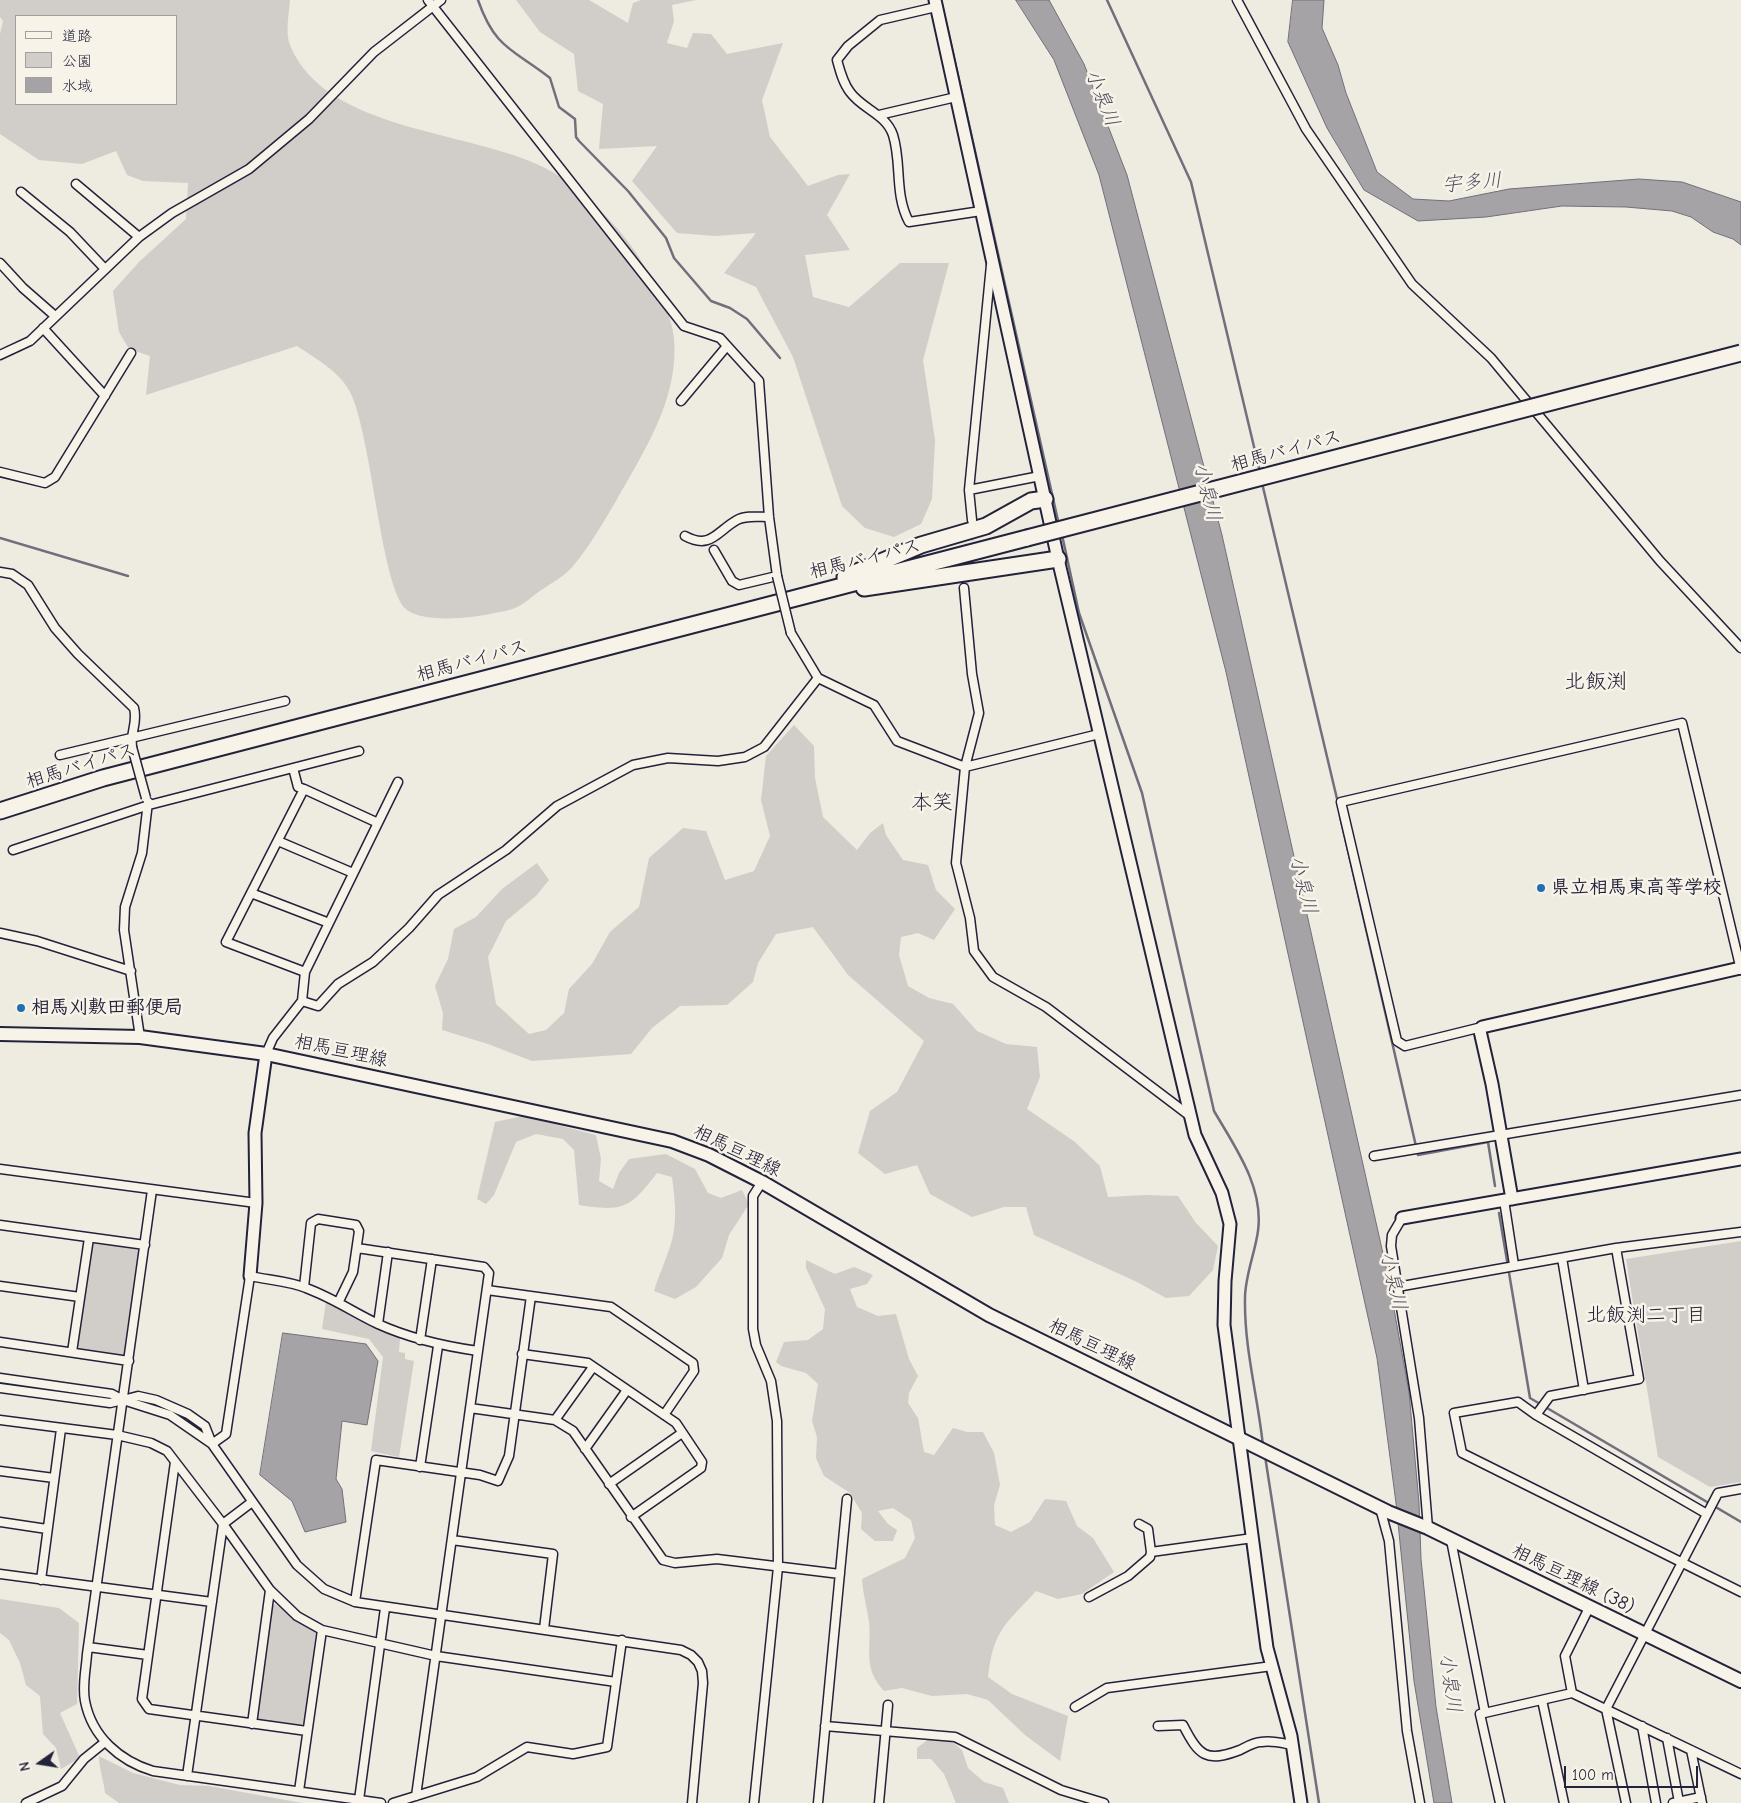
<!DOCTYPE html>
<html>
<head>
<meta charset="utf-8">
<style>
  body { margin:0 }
  #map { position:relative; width:1741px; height:1803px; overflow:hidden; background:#eeebe1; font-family:"Comic Neue","Klee One",sans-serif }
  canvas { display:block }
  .legend { position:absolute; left:15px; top:15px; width:162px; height:90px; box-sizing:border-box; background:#f7f3e8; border:1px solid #a29fa3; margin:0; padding:6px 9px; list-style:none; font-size:15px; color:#22223b }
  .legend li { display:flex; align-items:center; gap:10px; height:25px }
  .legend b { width:25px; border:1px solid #a29fa3 }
  .north { position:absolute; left:15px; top:1738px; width:50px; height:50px; -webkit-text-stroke:4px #f7f3e8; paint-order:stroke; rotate:257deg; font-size:14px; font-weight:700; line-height:20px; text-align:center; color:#22223b }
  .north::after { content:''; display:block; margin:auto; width:18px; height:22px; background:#22223b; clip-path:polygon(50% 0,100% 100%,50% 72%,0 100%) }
  .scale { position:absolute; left:1564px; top:1766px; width:134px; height:22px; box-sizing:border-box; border:2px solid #22223b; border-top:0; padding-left:6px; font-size:15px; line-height:18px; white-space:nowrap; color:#22223b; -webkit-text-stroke:4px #f7f3e8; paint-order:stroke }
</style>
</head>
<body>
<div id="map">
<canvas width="1741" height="1803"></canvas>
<ul class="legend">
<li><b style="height:6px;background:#f7f3e8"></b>道路</li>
<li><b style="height:14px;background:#d1cdc9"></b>公園</li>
<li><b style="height:14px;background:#a6a3a6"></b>水域</li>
</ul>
<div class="north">N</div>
<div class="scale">100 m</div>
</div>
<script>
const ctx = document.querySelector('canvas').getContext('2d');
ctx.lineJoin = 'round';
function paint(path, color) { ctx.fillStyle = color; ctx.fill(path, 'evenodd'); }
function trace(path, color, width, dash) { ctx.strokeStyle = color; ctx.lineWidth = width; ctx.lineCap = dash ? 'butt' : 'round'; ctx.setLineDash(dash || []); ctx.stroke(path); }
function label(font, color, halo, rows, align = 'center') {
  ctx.font = font + ' "Comic Neue","Klee One",sans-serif'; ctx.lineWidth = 5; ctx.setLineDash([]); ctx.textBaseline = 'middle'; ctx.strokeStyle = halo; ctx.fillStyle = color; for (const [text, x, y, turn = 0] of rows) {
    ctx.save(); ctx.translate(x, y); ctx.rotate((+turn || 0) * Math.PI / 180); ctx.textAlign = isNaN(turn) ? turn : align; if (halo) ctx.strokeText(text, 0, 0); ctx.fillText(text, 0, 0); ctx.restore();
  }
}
const green = new Path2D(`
  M0,0H290C289,13 285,33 290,45C325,132 471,130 545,168C581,186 631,237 648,273C659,294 672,315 674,339C679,399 644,451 616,501C603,523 589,547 573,566C564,577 548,585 537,593C530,598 523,605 515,608C508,611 498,612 490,614C470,618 425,623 407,610C381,591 372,435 350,392C340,372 315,358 297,346L146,395L150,356L129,349L119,332L113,291L139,262L186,219L188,183L143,181L127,175L116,151L82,164L39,160L0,134V34L3,21L0,17ZM16,16H176V104H16Z
  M516,0H589L628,23L633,3L641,0H696L672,5L674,21L667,43L687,48L693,33L711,34L727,54L783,43L762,100L770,137L808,186L838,175L850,174L827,215L850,250L805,255L813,297L849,307L900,263H949L923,360L935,440L932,499L921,524L894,537L865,528L842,506L793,357L756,287L724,273L756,233L715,236L677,233L632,181L657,146L599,149L603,104L578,91L574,54L540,32Z
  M794,725L814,746L815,778L823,817L857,850L870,833L883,823L886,835L903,860L928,865L936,890L955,909L934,940L918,933L901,937L899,955L908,986L929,998L953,1004L977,1031L1006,1044L1037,1047L1040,1077L1027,1109L1075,1142L1100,1166L1108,1197L1145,1195L1178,1196L1196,1223L1218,1246L1213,1270L1189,1296L1166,1298L1137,1282L1034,1235L1026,1207H1004L972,1217L930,1194L917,1165L885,1174L858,1153L870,1111L897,1092L924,1041L848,975L813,927L776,934L758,963L753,982L727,1005L680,1006L652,1028L631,1054L532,1061L488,1044L442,1030L443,1013L435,986L448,959L454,929L476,917L502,889L537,863L549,880L536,896L506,921L488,957L496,1004L529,1034L546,1030L564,1013L569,989L592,964L610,932L639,907L649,858L683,828L706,831L725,880L754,871L770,836L761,800L766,756Z
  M523,1116L596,1135L601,1159L599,1181L613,1189L619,1173L629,1159L666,1154L695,1169L708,1193L721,1198L742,1190L749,1204L729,1235L722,1258L696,1287L675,1299L654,1291C659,1275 665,1262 670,1247C678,1224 675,1200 672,1177L657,1173C630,1208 624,1212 579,1205L574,1150L563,1139L536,1134L516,1142L494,1195L486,1204L477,1199L495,1122Z
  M1741,1241V1482L1710,1487L1658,1457L1626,1259Z
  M94,1242L136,1249L139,1252L125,1354L121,1355L80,1349L78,1346L91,1246Z
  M806,1260L835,1274L854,1267L873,1275L867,1284L850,1289L857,1307L878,1316L896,1314L909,1359L918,1376L909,1393L908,1403L918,1418L924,1452L934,1455L953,1428L967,1432H983L994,1453L1000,1485L994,1505L995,1525L1011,1532L1030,1522L1045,1499L1066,1501L1077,1526L1093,1538L1114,1572L1082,1594L1058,1599L1036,1591C1006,1624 993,1630 988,1677L1012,1694L1068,1716L1060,1761L1025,1735L988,1700L967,1694L932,1696L902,1688L884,1691C862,1667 872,1650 869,1622C867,1607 863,1594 862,1579L905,1558L915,1538L911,1520L893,1508L878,1511L888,1524L897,1530L893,1541H875L861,1529L862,1513L850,1493L824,1476L816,1458L817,1437L812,1421L818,1384L806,1373L781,1366L776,1362L784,1342L808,1340L823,1329L825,1309L806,1268Z
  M326,1301L400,1338L399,1352L405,1353V1359L414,1361L399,1457L371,1451L383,1357L369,1339L322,1329Z
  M0,1599L59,1608L79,1623L77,1704L60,1713L80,1758L61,1769L56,1748L43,1734L40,1696L26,1685L20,1663L9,1640L0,1633Z
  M275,1604L316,1633L304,1723L299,1726L259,1720L257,1718L272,1606Z
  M930,1738L950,1740L962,1750L968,1768L984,1782L1003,1788L1009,1803H956L944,1774L931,1759H917V1748Z
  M99,1756L133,1773L180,1785L209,1786L302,1803H119L105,1793C104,1781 99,1769 99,1756Z`);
const water = new Path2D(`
  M1016,0H1049L1084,64L1127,175L1222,535L1388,1276L1409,1392L1419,1503L1421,1559L1436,1707L1452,1803H1434L1414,1681L1396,1503L1377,1358L1226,672L1099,175L1054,60Z
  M1293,0H1324L1322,28L1338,65L1346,93L1377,172L1413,199L1449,201L1509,189L1639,179L1682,182L1741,202V245L1733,239L1713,232L1691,217L1672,211L1626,207L1562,206L1486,217L1418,221L1364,190L1327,128L1288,42Z
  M283,1333L366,1344L378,1361L367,1425L342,1421L336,1479L342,1489L346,1522L305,1532L292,1501L260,1475Z`);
const stream = new Path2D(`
  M478,0C495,49 513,49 550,78L559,107L575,119L576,137L579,141L628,191L666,238L674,258L711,301L730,308L747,319L780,358
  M941,0L1059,525
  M1107,0L1191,182L1260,472
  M1262,483L1338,803
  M1062,535L1079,613L1142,793L1214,1111C1235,1147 1264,1187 1258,1231C1255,1253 1245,1276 1245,1298C1244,1348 1258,1397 1263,1446
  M0,538L128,576
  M1340,816L1418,1155L1488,1142L1495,1186
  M1499,1213L1530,1398L1741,1522
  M1265,1456L1319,1803`);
const streetTunnel = new Path2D(`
  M964,588L971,529`);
const street = new Path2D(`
  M428,0L684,326L720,338L759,381L769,517L777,576L739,585L732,581L714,550
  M1237,0L1306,129L1412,284L1491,358L1660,561L1741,648
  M936,7L880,20L848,46L837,60C840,71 843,83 850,92C862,109 886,114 893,135C902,163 894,194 909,222L981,211
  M879,115L956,97
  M76,184L139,237
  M21,192L70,232L105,269
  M0,263L23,288L55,316
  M43,328L105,396
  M0,355L30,341L139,237L172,213L249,169L309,119L374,52L441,0
  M681,401L727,346
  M0,472L45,483L55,477L131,353
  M969,490L1040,476
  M972,520L969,490L991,265
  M685,536C711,550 717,531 737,520C746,515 759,517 769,517
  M0,572L12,574L28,585L55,628L78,654L134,708C138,724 130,732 132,747
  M964,588L972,674L979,713L965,767L956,863L970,918L974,951L993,977L1046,1007L1190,1116
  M791,633L818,678L874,705L897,741L965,767L1099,734
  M60,755L285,701
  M293,768L298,787L304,789
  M278,841L353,873
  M13,850L149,805L359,751
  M251,893L329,923
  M0,933L37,941L131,971
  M305,972L226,942L304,789L378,823
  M302,1001L305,972L398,782
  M1482,1027L1405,1046L1397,1041L1341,802L1682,723L1741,970
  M140,1037L124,930L125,907L142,853L148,802
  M266,1054L273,1038L302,1001L318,1006L338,984L373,962L409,928L438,895L506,850L557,806L633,765L668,758L718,761L745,757L764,747L818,678
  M1374,1156L1741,1095
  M0,1169L256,1203
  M152,1190L87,1654C86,1670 82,1686 85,1701C92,1737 120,1761 153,1771L381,1803
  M1504,1200L1514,1265
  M1402,1218L1392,1235L1391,1246L1419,1418L1428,1528
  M0,1225L145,1245
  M357,1248L484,1267L489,1273L478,1351
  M1562,1258L1584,1390
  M0,1286L80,1297
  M304,1287L311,1223L318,1219L356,1225L359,1231L353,1272L339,1301
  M1397,1287L1616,1248L1741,1232
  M487,1290L611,1307L693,1363L694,1371L664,1415
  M378,1324L388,1252
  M420,1340L432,1259
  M0,1342L129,1361
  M72,1352L89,1238
  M522,1354L588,1363L676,1423L702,1462L701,1468L631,1517
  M0,1378L112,1394L123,1400L138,1396L156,1400L188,1414L205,1426L212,1444L297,1565L324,1589L355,1602L681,1650L691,1655L698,1662L702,1671L703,1683L692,1803
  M0,1388L110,1403L123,1400L170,1415L212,1444
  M470,1408L555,1420L573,1431L663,1560L675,1563L717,1559L840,1574
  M1536,1415L1550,1396L1639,1379L1616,1248
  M0,1420L117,1435L151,1443L167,1451L223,1524L270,1590L297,1616L322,1630L436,1656L616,1682
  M555,1420L593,1367
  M212,1444L226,1434L250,1276C268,1280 289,1281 306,1288C333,1298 353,1312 378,1324C411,1339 443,1346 478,1351L416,1796
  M585,1449L627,1390
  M175,1462L142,1699L149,1709L307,1731
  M420,1467L438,1346
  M0,1471L54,1478
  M609,1484L682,1433
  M1380,1508L1389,1541L1407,1731L1420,1803
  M1707,1514L1536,1415L1518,1402L1454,1413L1462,1453L1741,1592
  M0,1522L47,1529
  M1139,1524L1148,1529L1151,1552L1253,1538
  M452,1540L553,1554L544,1629
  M1451,1540L1485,1713
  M0,1574L212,1602
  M41,1580L61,1429
  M1089,1597L1128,1576L1150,1557L1151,1552
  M355,1602L376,1460L480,1475L498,1481L509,1456L531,1296
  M88,1647L148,1655
  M1572,1693L1565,1656L1589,1608
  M1542,1700L1564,1803
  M1075,1707L1107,1688L1272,1666
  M252,1724L270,1590
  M825,1726L955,1737L1061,1790L1104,1803
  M1158,1726L1183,1725C1199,1756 1206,1763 1240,1750C1246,1747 1254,1742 1261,1742C1272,1740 1282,1743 1292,1745
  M1642,1726L1656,1803
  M1667,1738L1679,1802
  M1691,1750L1702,1803
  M187,1776L223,1524L252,1502
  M299,1791L322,1630
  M359,1800L385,1608
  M26,1803L62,1786L84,1759L105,1742
  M393,1803L477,1777L527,1747L573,1754L607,1747L622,1640
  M754,1803L778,1567L777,1421L771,1381L756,1345L753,1329V1196L762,1182
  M818,1803L847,1499
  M879,1803L888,1705
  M1500,1803L1480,1714L1572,1693L1741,1774
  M1626,1803L1606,1709L1718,1493L1741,1489
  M1673,1803L1701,1797`);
const secondary = new Path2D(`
  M935,0L1058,559L1195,1135L1222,1193L1230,1224L1225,1281L1224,1325L1267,1648L1291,1736L1301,1803
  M1512,1199L1492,1084L1480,1031L1482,1027L1740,968
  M1402,1218L1741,1159
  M250,1276L256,1203L255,1133L266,1054`);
const primary = new Path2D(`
  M0,1034L140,1037L266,1054L672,1141L709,1155L762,1182L989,1315L1388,1512L1428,1528L1741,1681`);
const highway = new Path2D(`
  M845,577L921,545L986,526L1031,501L1045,499
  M864,588L1058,559
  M0,811L103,778L1027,538`);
const streetBridge = new Path2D(`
  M777,576L791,633
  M132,747L146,798`);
const highwayBridge = new Path2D(`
  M1027,538L1741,353`);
const markers = [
  [1541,888,5,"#1f6fb2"],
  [21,1008,5,"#1f6fb2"]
];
const streetNames = [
  ["相馬バイパス",1286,451,-15],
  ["相馬バイパス",865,559,-14],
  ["相馬バイパス",472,661,-15],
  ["相馬バイパス",81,766,-17],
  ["相馬亘理線",341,1051,12],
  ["相馬亘理線",737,1151,26],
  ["相馬亘理線",1092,1345,26],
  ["相馬亘理線 (38)",1573,1579,26]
];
const poiNames = [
  ["県立相馬東高等学校",1551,888],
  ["相馬刈敷田郵便局",31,1008]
];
const waterNames = [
  ["小泉川",1102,98,68],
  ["宇多川",1472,183,-5],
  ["小泉川",1207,492,76],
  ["小泉川",1303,885,76],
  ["小泉川",1393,1281,77],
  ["小泉川",1450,1683,82]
];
const neighbourhoodNames = [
  ["北飯渕二丁目",1646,1315]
];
const quarterNames = [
  ["北飯渕",1596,682],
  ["本笑",932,803]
];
paint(green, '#d1cdc9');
paint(water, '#a6a3a6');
trace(water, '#716f7b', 1);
trace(stream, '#716f7b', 2.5);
trace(streetTunnel, '#c5c3c0', 8, [8, 4]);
trace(street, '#22223b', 11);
trace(secondary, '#22223b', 15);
trace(primary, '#22223b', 16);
trace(highway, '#22223b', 19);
trace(street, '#f7f3e8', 8);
trace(secondary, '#f7f3e8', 11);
trace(primary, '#f7f3e8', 12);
trace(highway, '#f7f3e8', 15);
trace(streetBridge, '#22223b', 11, []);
trace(highwayBridge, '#22223b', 19, []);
trace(streetBridge, '#f7f3e8', 8);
trace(highwayBridge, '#f7f3e8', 15);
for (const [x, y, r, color] of markers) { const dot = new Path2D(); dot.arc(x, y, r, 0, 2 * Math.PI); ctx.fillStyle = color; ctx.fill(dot); trace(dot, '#f7f3e8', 2); }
label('19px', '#22223b', '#f7f3e8', streetNames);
label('bold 19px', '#22223b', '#f7f3e8', poiNames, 'left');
label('italic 20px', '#504f60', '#f7f3e8', waterNames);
label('20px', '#22223b', '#f7f3e8', neighbourhoodNames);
label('21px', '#22223b', '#f7f3e8', quarterNames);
</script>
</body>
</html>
